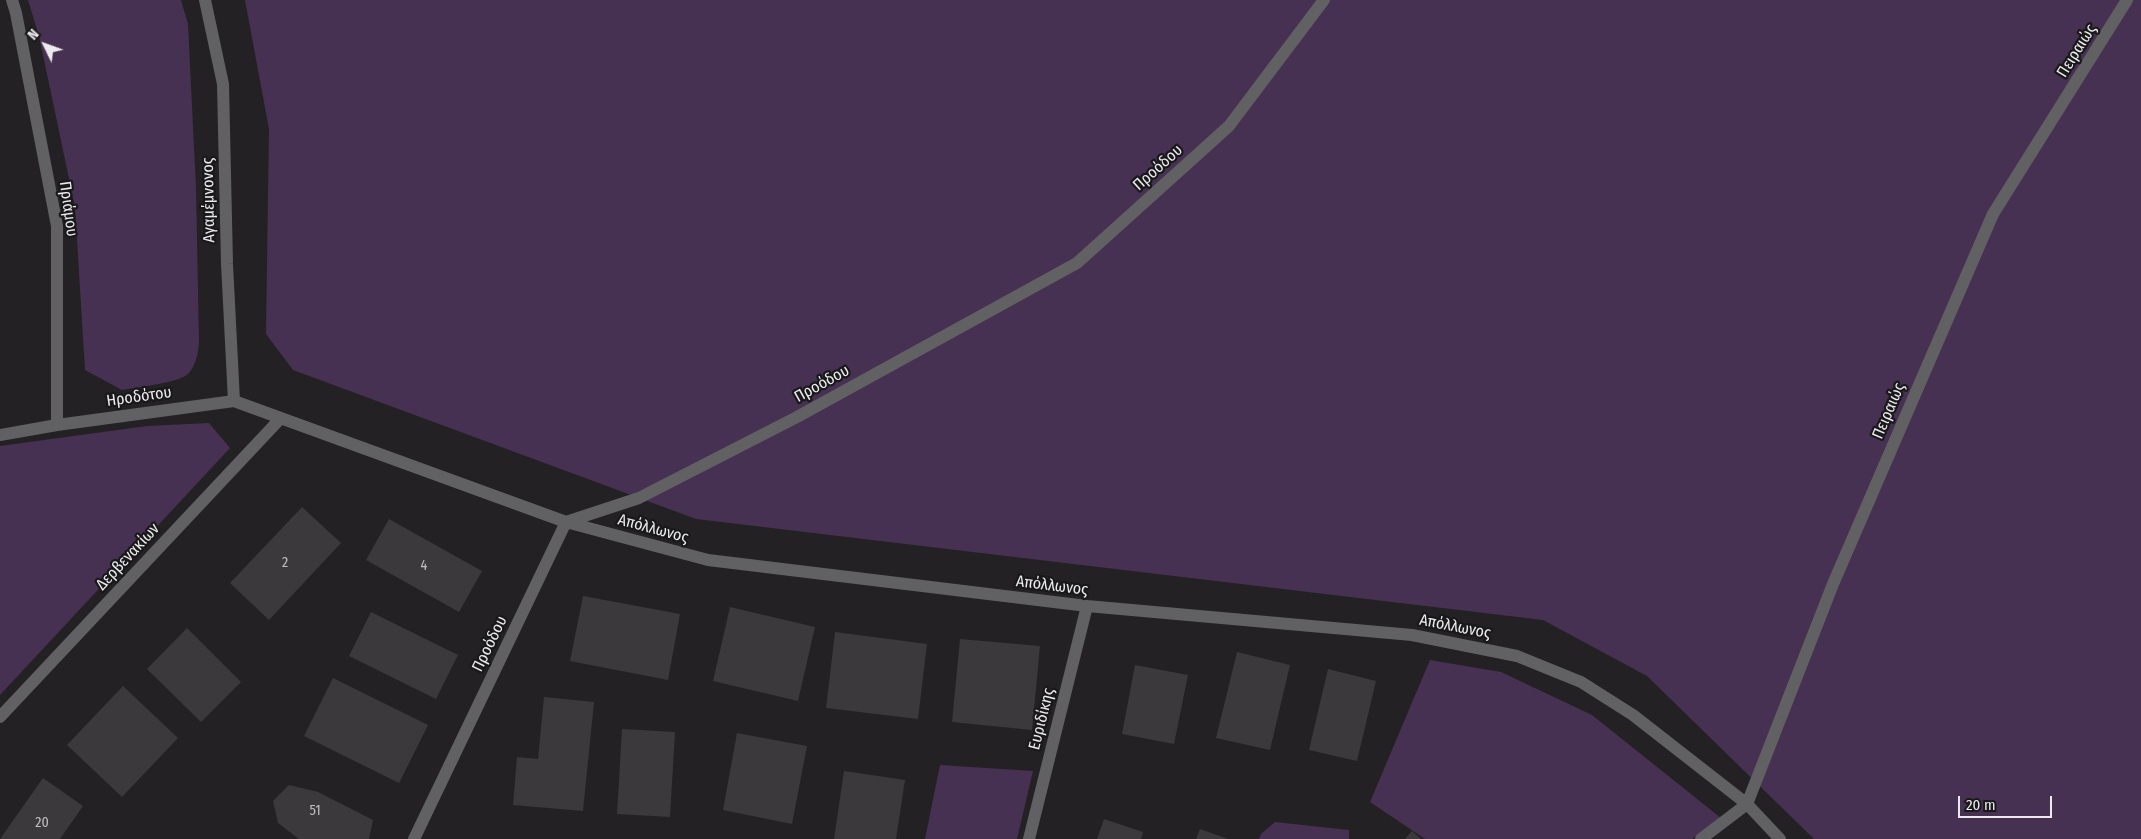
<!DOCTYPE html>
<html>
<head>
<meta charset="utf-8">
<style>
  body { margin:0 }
  #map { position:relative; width:2141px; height:839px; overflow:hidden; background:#232124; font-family:"Fira Sans Condensed",sans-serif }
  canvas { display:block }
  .north { position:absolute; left:20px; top:20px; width:50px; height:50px; -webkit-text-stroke:4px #19181b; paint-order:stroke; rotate:312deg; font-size:14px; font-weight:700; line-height:20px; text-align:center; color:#eceaec }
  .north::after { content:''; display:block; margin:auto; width:18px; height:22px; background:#eceaec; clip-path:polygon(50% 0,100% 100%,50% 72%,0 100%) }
  .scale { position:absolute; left:1958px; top:796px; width:94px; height:22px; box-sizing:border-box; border:2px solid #eceaec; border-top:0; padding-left:6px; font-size:15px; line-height:18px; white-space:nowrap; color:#eceaec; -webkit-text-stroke:4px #19181b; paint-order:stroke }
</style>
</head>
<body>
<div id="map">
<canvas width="2141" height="839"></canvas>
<div class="north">N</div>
<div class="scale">20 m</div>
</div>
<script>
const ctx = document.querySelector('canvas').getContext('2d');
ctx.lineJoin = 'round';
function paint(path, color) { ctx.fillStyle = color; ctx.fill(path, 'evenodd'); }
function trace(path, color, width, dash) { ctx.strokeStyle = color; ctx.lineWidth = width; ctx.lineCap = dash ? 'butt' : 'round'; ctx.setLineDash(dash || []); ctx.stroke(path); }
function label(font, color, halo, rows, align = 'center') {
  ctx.font = font + ' "Fira Sans Condensed",sans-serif'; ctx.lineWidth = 4.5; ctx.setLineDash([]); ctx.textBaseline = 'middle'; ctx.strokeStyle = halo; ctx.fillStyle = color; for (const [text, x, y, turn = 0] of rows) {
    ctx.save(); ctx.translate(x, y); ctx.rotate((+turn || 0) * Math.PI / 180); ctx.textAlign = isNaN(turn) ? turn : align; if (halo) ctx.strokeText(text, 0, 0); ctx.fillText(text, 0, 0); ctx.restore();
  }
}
const green = new Path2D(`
  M28,0H181L188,24L196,188L199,343C198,353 196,365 189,373C181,383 136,387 122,390L85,370L75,207L39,36Z
  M245,0H2141V839H1814L1647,676L1543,620L696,519L293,370L266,334L269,129Z
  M209,423L230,448L0,695V446L147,426Z
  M1430,660L1501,672L1592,715L1721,818L1692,839H1425L1370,802Z
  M940,765L1033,771L1017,839H925Z
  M1275,822L1349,830V839H1259L1261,834Z`);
const building = new Path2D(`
  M302,507L341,543L269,620L230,583Z
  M389,519L482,571L459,612L366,560Z
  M583,596L680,614L668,680L570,661Z
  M730,607L815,627L798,701L713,681Z
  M371,612L458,655L436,699L349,656Z
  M187,628L241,682L201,722L147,669Z
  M835,632L927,644L918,719L826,708Z
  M960,639L1040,646L1032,730L952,722Z
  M1237,652L1290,665L1270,750L1216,738Z
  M1135,665L1188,675L1174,744L1122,734Z
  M1328,669L1376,681L1357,761L1309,750Z
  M333,678L428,725L399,783L304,736Z
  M123,686L178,738L122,797L67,745Z
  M544,697L594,702L583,811L513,805L517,757L538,759Z
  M622,729L675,732L670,817L617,814Z
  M737,733L807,746L792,824L723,810Z
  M844,771L905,780L896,839H834Z
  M43,778L83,806L60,839H0Z
  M289,785L318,792L373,820L369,839H299L278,823L273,801Z
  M1104,819L1143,832L1141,839H1097Z
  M1200,829L1228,839H1196Z
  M1412,831L1421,839H1405Z`);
const minor = new Path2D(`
  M12,0L16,13L57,226V425
  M205,0L223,84L227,264L234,401
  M0,435L57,425L234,401L566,522L708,560L1087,606L1412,635L1517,656L1581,682L1633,715L1747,804L1780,839
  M0,717L280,419
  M414,839L566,522L639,498L797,417L1077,263L1229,126L1324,0
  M1029,839L1087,606
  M1701,839L1747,804L1833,584L1993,214L2127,0`);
const numberNames = [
  ["2",285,563],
  ["4",424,566],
  ["51",315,811],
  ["20",42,823]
];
const streetNames = [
  ["Πειραιώς",2077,51,-58],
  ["Προόδου",1158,168,-42],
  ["Αγαμέμνονος",209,200,-91],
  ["Πριάμου",68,209,82],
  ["Προόδου",822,384,-29],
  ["Ηροδότου",139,397,-8],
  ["Πειραιώς",1889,411,-67],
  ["Απόλλωνος",653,529,15],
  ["Δερβενακίων",128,557,-47],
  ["Απόλλωνος",1052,586,7],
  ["Απόλλωνος",1455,627,11],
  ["Προόδου",490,644,-64],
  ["Ευριδίκης",1042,719,-76]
];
paint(green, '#473152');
paint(building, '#3b393c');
trace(minor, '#616062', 12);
label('14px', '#c0bec0', null, numberNames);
label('16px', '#eceaec', '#19181b', streetNames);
</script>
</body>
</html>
